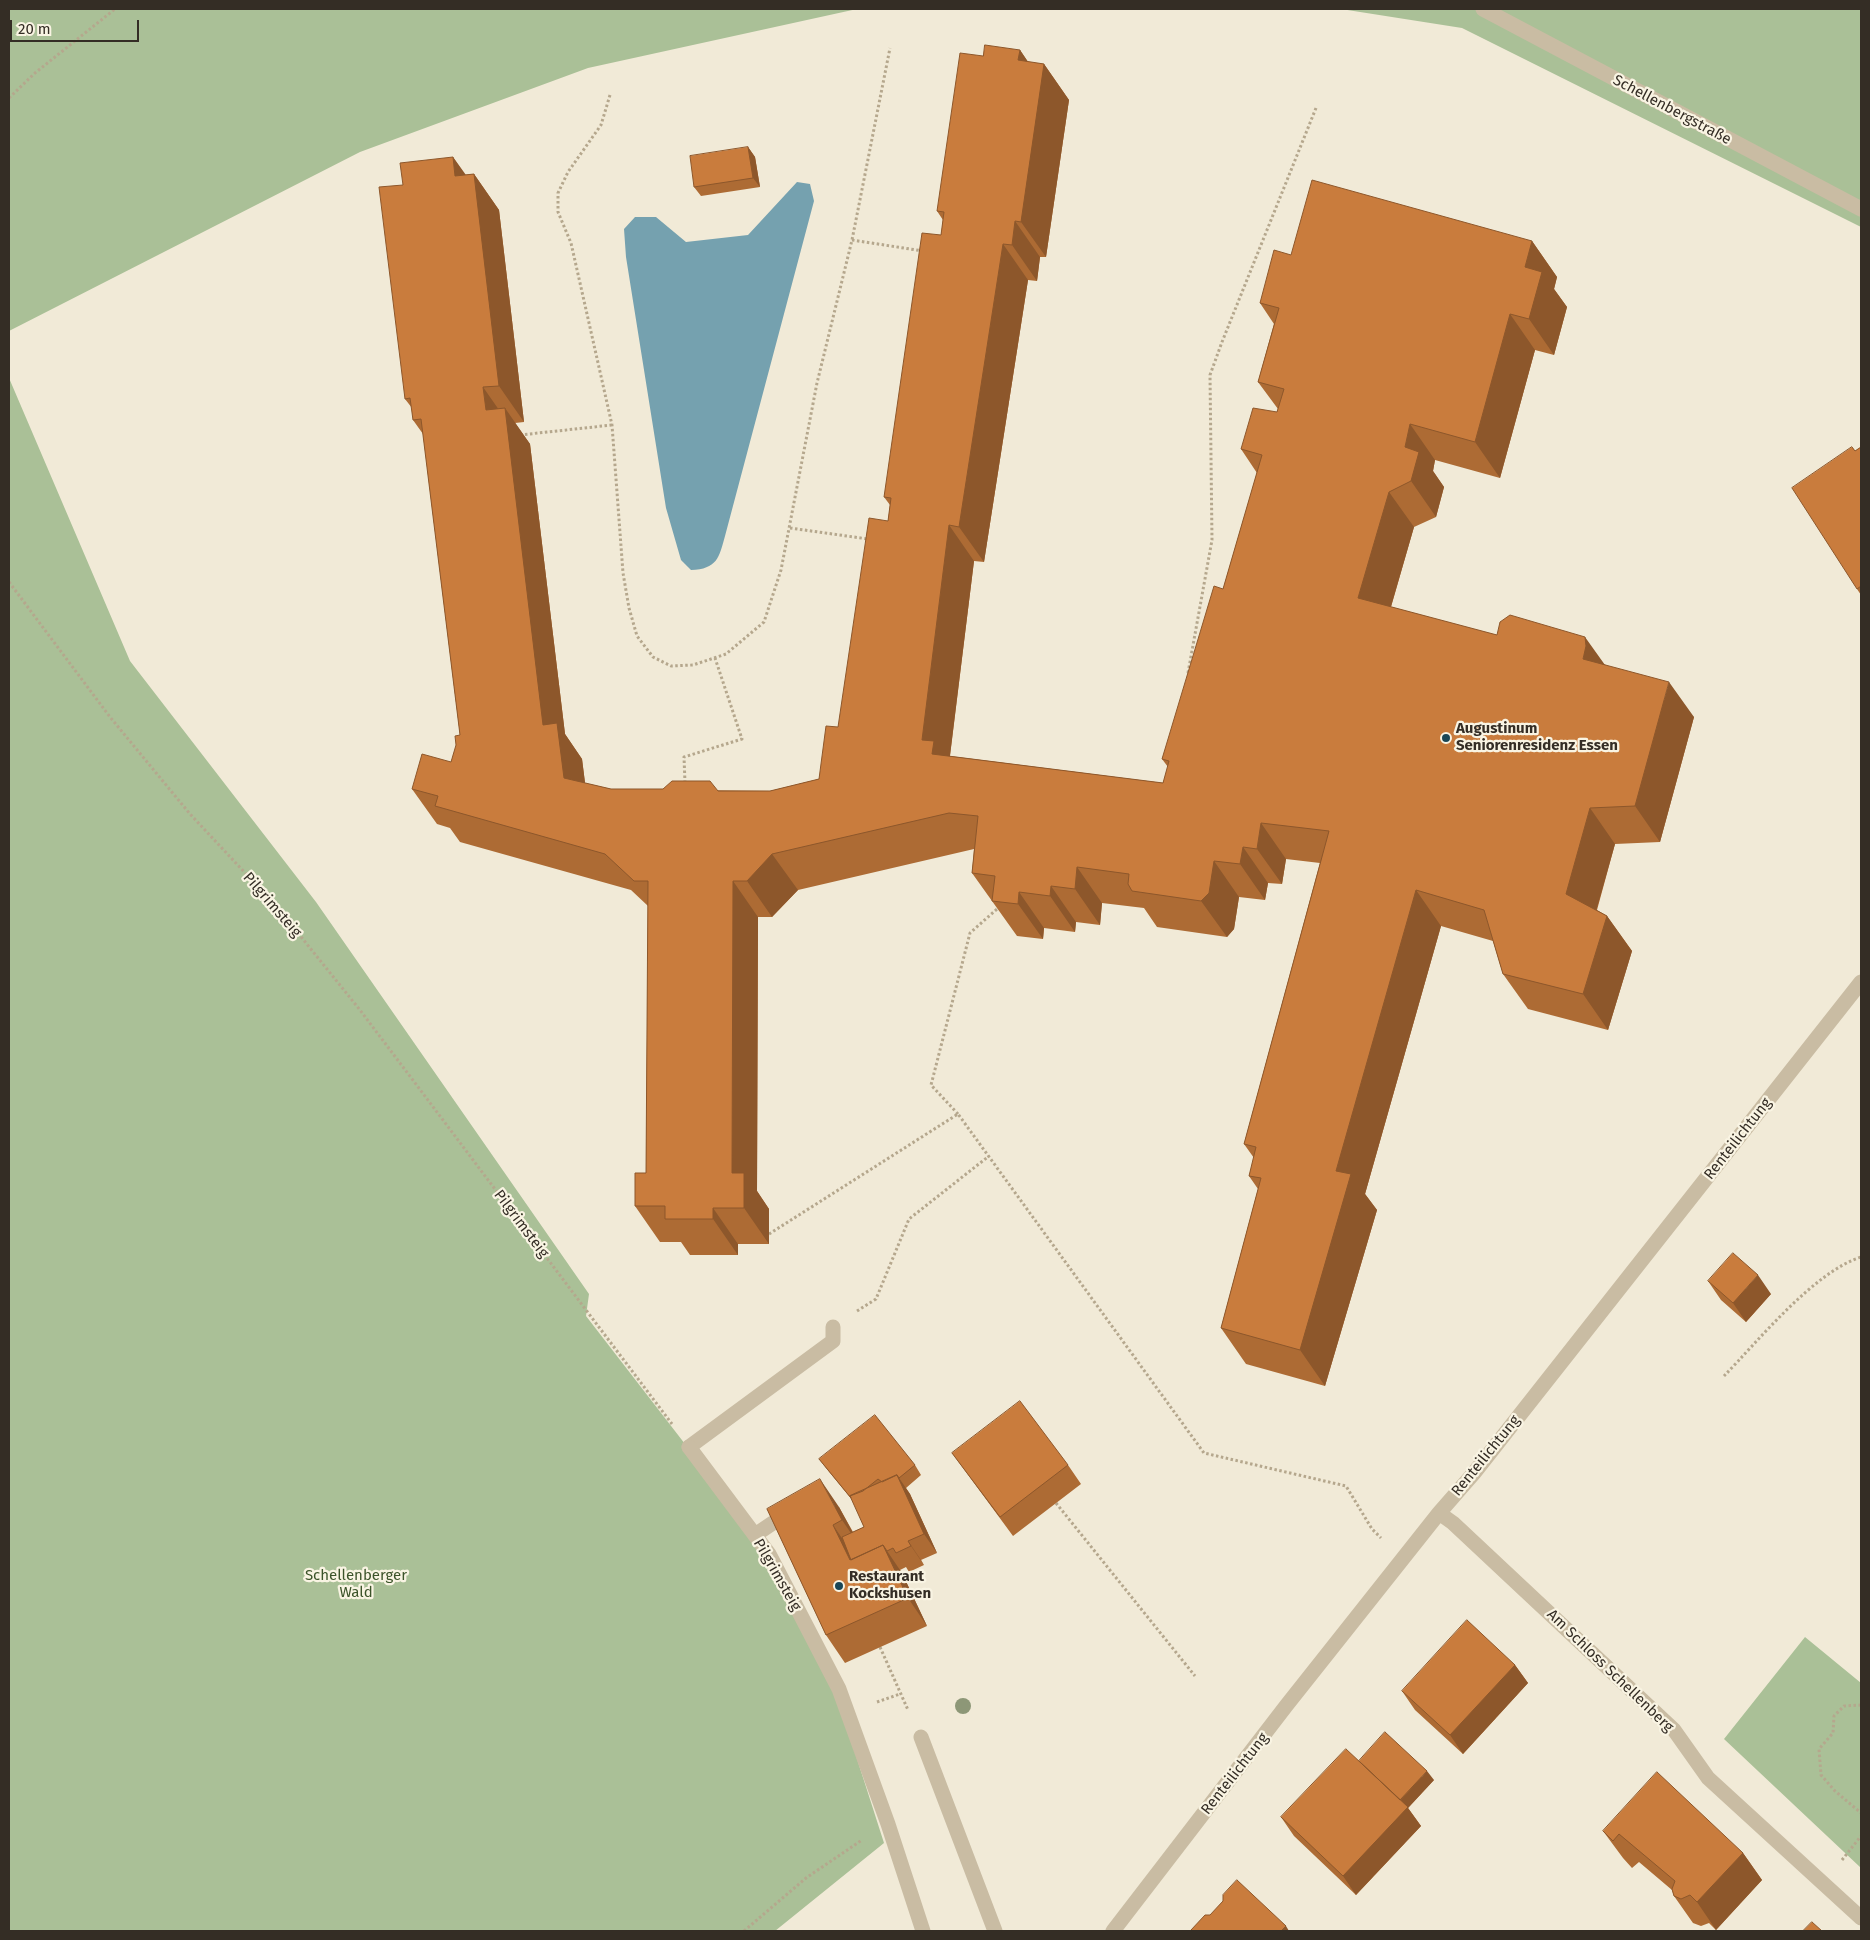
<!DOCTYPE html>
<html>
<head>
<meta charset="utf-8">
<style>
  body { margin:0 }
  #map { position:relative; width:1870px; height:1940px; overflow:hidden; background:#f1ead7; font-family:"Fira Sans",sans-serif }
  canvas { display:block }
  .frame { position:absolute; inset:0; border:10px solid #342d25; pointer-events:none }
  .scale { position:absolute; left:10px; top:20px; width:129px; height:22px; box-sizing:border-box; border:2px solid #342d25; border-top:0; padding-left:6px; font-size:15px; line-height:18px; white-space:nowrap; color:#342d25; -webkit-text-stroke:4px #f9f4e3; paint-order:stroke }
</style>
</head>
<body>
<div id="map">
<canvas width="1870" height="1940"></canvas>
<div class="frame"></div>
<div class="scale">20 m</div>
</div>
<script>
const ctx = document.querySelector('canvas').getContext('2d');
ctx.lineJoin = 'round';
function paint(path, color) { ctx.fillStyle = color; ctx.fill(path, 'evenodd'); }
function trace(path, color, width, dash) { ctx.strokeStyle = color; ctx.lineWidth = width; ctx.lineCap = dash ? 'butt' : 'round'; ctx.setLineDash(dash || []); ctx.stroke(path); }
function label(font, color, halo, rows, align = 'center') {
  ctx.font = font + ' "Fira Sans",sans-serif'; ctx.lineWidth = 4.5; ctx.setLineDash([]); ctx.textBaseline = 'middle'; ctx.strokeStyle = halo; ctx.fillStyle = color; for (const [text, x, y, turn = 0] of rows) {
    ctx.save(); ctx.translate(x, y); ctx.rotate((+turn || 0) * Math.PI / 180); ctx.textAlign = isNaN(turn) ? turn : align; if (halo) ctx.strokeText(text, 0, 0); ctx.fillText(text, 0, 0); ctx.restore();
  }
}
const green = new Path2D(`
  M9,9H857L588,68L360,152L9,331Z
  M1341,9H1861V227L1462,28Z
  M9,378L130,661L316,902L589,1294L586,1316L685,1444L767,1556L835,1690L884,1843L775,1931H9Z
  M1805,1637L1861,1683V1868L1724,1739Z`);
const water = new Path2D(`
  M797,182L810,184L814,201L725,536C719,558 717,569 691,570L681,560L666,508L626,257L624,229L635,217H656L686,242L748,235Z`);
const path = new Path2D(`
  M610,95L601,125L568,172L558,193V212L571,243L612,425L623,573L629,608L637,636L653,657L671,666L693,665L726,654L764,622L781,570L817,383L852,240L890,48
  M9,98L35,73L115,9
  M852,240L923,251
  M520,435L612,425
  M790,528L868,539
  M9,582L110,717L190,814L277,907L360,1010L672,1424
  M1188,673L1212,540L1210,375L1222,342L1316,108
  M685,783L684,757L742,739L715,658
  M958,1114L931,1085L970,933L997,909
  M769,1234L958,1114L1204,1453L1346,1486L1372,1529L1381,1538
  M857,1311L876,1299L909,1219L989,1156
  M1724,1376C1759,1340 1814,1272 1861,1257
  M1056,1503L1195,1676
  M880,1647L908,1710
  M877,1702L900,1694
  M1861,1705L1844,1706L1834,1716L1833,1733L1819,1749L1821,1775L1835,1791L1861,1813
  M1842,1860L1861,1836
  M744,1931L806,1878L862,1840`);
const lane = new Path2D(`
  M689,1447L833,1341V1327
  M755,1535L789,1512
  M921,1737L995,1931`);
const street = new Path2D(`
  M1483,9L1861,209
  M689,1447L769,1554L839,1689L888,1824L923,1931
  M1439,1513L1453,1523L1674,1730L1708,1778L1861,1918
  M1113,1931L1286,1706L1439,1513L1474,1473L1861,982`);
const trees = [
  [963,1706]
];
const wall = new Path2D(`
  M1020,50L1028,62L1044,64L1069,100L1046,257H1040L1037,281L1028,280L984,562L974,561L950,756L1163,783L1168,767L1162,759L1223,589L1257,473L1241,449L1277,412L1278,409L1258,382L1274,324L1260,303L1291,255L1532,241L1557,277L1554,289L1567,307L1554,355L1535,350L1500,478L1435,460L1433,471L1444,487L1436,517L1414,527L1391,607L1604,664L1694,717L1660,842L1615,844L1597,910L1607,916L1632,951L1608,1030L1528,1009L1503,974L1493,941L1441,926L1365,1194L1377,1210L1325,1386L1246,1364L1221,1328L1258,1189L1249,1176L1254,1158L1244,1144L1320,863L1286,859L1282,884L1268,883L1265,900L1239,897L1234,929L1227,937L1157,927L1144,908L1102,903L1100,925L1076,922L1075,932L1044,928L1043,939L1017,936L972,873L974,849L798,890L772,917H758L757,1191L769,1209V1244H738V1255H690L681,1242H660L635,1206L646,1173L648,906L631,890L460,842L450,828L437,824L412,789L451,762L460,735L423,434L413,420L412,408L405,399L403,185L453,157L465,175L474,174L499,210L524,422L515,423L530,444L565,734L582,759L585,783L611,789L770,791L819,779L838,727L888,521L890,505L884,497L941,235L943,220L937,211L983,56Z
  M748,147L755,157L760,187L701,196L694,187Z
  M1852,447L1855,451L1861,447V595L1857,589Z
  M1708,1281L1771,1294L1746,1322L1721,1300Z
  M952,1453L1068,1465L1081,1484L1013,1536Z
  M819,1459L915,1465L921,1475L906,1488L910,1494L937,1553L921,1560L924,1565L909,1572L906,1567L900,1570L902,1573L927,1626L845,1663L826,1635L767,1509L839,1507L853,1532L864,1527L853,1501L826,1468Z
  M1515,1665L1528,1683L1463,1754L1415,1710L1402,1691Z
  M1359,1761L1434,1780L1408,1808L1421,1826L1356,1895L1294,1836L1281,1817Z
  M1603,1831L1743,1853L1762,1880L1716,1930L1709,1923L1701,1926L1693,1923L1674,1896L1672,1890L1639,1862L1632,1868L1623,1858Z`);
const shadedWall = new Path2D(`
  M1020,50L1041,81L1044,64L1069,100L1046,257L1021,222L1018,60Z
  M748,147L755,157L760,187L753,178Z
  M453,157L476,189L474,174L499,210L524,422L499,386L455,176Z
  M1015,221L1040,257L1037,281L1012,245Z
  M1532,241L1557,277L1554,289L1567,307L1554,355L1529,319L1525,267Z
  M1003,244L1028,280L984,562L959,527Z
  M1510,314L1535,350L1500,478L1475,442Z
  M483,387L506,420L505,408L530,444L565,734L582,759L589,814L564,778L543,725L486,410Z
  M1410,424L1435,460L1433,471L1444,487L1436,517L1411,481L1405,447Z
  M1389,492L1414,527L1383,634L1358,598Z
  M949,525L974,561L949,763L957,789L922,740Z
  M1585,637L1610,672L1583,659Z
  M1669,682L1694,717L1660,842L1635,806Z
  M1590,808L1615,844L1591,929L1566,894Z
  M1261,823L1286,859L1282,884L1257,849Z
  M1243,847L1268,883L1265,900L1240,864Z
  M772,854L798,890L772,917L747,881Z
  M1214,861L1239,897L1234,929L1227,937L1201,901Z
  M1077,867L1102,903L1100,925L1075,889Z
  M733,881L758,917L757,1191L769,1209V1244L744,1208L732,1173Z
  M1051,886L1076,922L1075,932L1050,896Z
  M1416,890L1441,926L1365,1194L1377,1210L1325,1386L1300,1350L1336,1171Z
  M1019,892L1044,928L1043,939L1018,904Z
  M1607,916L1632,951L1608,1030L1583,994Z
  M713,1208L738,1244V1255L713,1219Z
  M1758,1275L1771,1294L1746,1322L1733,1303Z
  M897,1475L910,1494L937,1553L924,1534Z
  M820,1479L839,1507L861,1548L842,1520Z
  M833,1525L852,1553L854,1565L850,1560Z
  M908,1541L921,1560L924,1565L911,1546Z
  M883,1545L902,1573L927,1626L908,1598Z
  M1515,1665L1528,1683L1463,1754L1450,1735Z
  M1427,1771L1434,1780L1408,1808L1421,1826L1356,1895L1343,1876L1399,1802Z
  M1743,1853L1762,1880L1716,1930L1697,1902Z
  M1286,1926L1289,1931H1281Z`);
const building = new Path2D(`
  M985,45L1020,50L1018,60L1044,64L1021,222L1015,221L1012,245L1003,244L959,527L949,525L922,740L934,741L932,754L1163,783L1169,761L1162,759L1214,586L1223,589L1262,455L1241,449L1253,408L1277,412L1284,389L1258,382L1279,308L1260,303L1274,250L1291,255L1312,180L1532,241L1525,267L1542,272L1529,319L1510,314L1475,442L1410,424L1405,447L1419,452L1411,481L1389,492L1358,598L1497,635L1500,622L1510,615L1585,637L1586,646L1583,659L1669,682L1635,806L1590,808L1566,894L1607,916L1583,994L1503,974L1484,910L1416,890L1336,1171L1351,1174L1300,1350L1221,1328L1261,1178L1249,1176L1256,1147L1244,1144L1329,831L1261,823L1257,849L1243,847L1240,864L1214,861L1209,893L1201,901L1132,891L1128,884L1129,874L1077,867L1075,889L1051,886L1050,896L1019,892L1018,904L992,901L995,876L972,873L978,816L949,813L772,854L747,881H733L732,1173H744V1208H713V1219H665V1206H635V1173H646L648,881H634L605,854L435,806L438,796L412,789L422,754L451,762L456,745L455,736L460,735L421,419L413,420L410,398L405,399L379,187L403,185L400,163L453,157L455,176L474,174L499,386L483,387L486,410L505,408L543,725L557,723L564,778L611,789H663L672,781H710L718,791H770L819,779L826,726L838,727L869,518L888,521L891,498L884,497L922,233L941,235L944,212L937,211L960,53L983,56Z
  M748,147L753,178L694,187L690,156Z
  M1852,447L1855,451L1861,447V586L1857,589L1792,488Z
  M1733,1253L1758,1275L1733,1303L1708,1281Z
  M1020,1401L1068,1465L1000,1517L952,1453Z
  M875,1415L915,1465L899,1478L897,1475L882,1482L878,1479L863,1491L850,1496L851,1498L819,1459Z
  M897,1475L924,1534L908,1541L911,1546L896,1553L893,1548L887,1551L883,1545L851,1560L842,1537L864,1527L850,1496Z
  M820,1479L842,1520L833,1525L850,1560L883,1545L908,1598L826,1635L767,1509Z
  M1467,1620L1515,1665L1450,1735L1402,1691Z
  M1385,1732L1427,1771L1400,1800L1359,1761Z
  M1346,1749L1408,1807L1343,1876L1281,1817Z
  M1657,1772L1743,1853L1697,1902L1690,1895L1681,1899L1674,1896L1672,1889L1675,1881L1619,1834L1613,1841L1603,1831Z
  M1237,1880L1286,1926L1281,1931H1193L1191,1930L1205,1915H1210L1223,1901V1895Z
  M1812,1922L1822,1931H1803Z`);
const markers = [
  [1446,738,5,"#1a4656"],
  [839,1586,5,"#1a4656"]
];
const streetNames = [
  ["Schellenbergstraße",1672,110,28],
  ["Pilgrimsteig",272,905,49],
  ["Renteilichtung",1738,1139,-52],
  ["Pilgrimsteig",521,1224,53],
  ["Renteilichtung",1486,1456,-51],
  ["Pilgrimsteig",777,1575,60],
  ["Am Schloss Schellenberg",1610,1671,44],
  ["Renteilichtung",1235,1774,-52]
];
const poiNames = [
  ["Augustinum",1456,729],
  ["Seniorenresidenz Essen",1456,746],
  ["Restaurant",849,1577],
  ["Kockshusen",849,1594]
];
const parkNames = [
  ["Schellenberger",356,1576],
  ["Wald",356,1593]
];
paint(green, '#aac097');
paint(water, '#75a1af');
trace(path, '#b5a78d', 3, [2.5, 2.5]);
trace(lane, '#c9bca3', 15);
trace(street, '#c9bca3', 15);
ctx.fillStyle = '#8d9777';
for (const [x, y] of trees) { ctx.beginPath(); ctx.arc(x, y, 8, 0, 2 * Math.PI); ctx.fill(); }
paint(wall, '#ad6b34');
paint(shadedWall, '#8d572b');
paint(building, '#c97c3d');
trace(building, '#8d572b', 1);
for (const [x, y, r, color] of markers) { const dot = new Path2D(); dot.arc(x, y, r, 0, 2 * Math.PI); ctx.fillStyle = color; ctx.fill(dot); trace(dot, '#f9f4e3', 2); }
label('15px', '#342d25', '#f9f4e3', streetNames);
label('bold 15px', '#342d25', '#f9f4e3', poiNames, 'left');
label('15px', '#3b5329', '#f9f4e3', parkNames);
</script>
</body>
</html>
